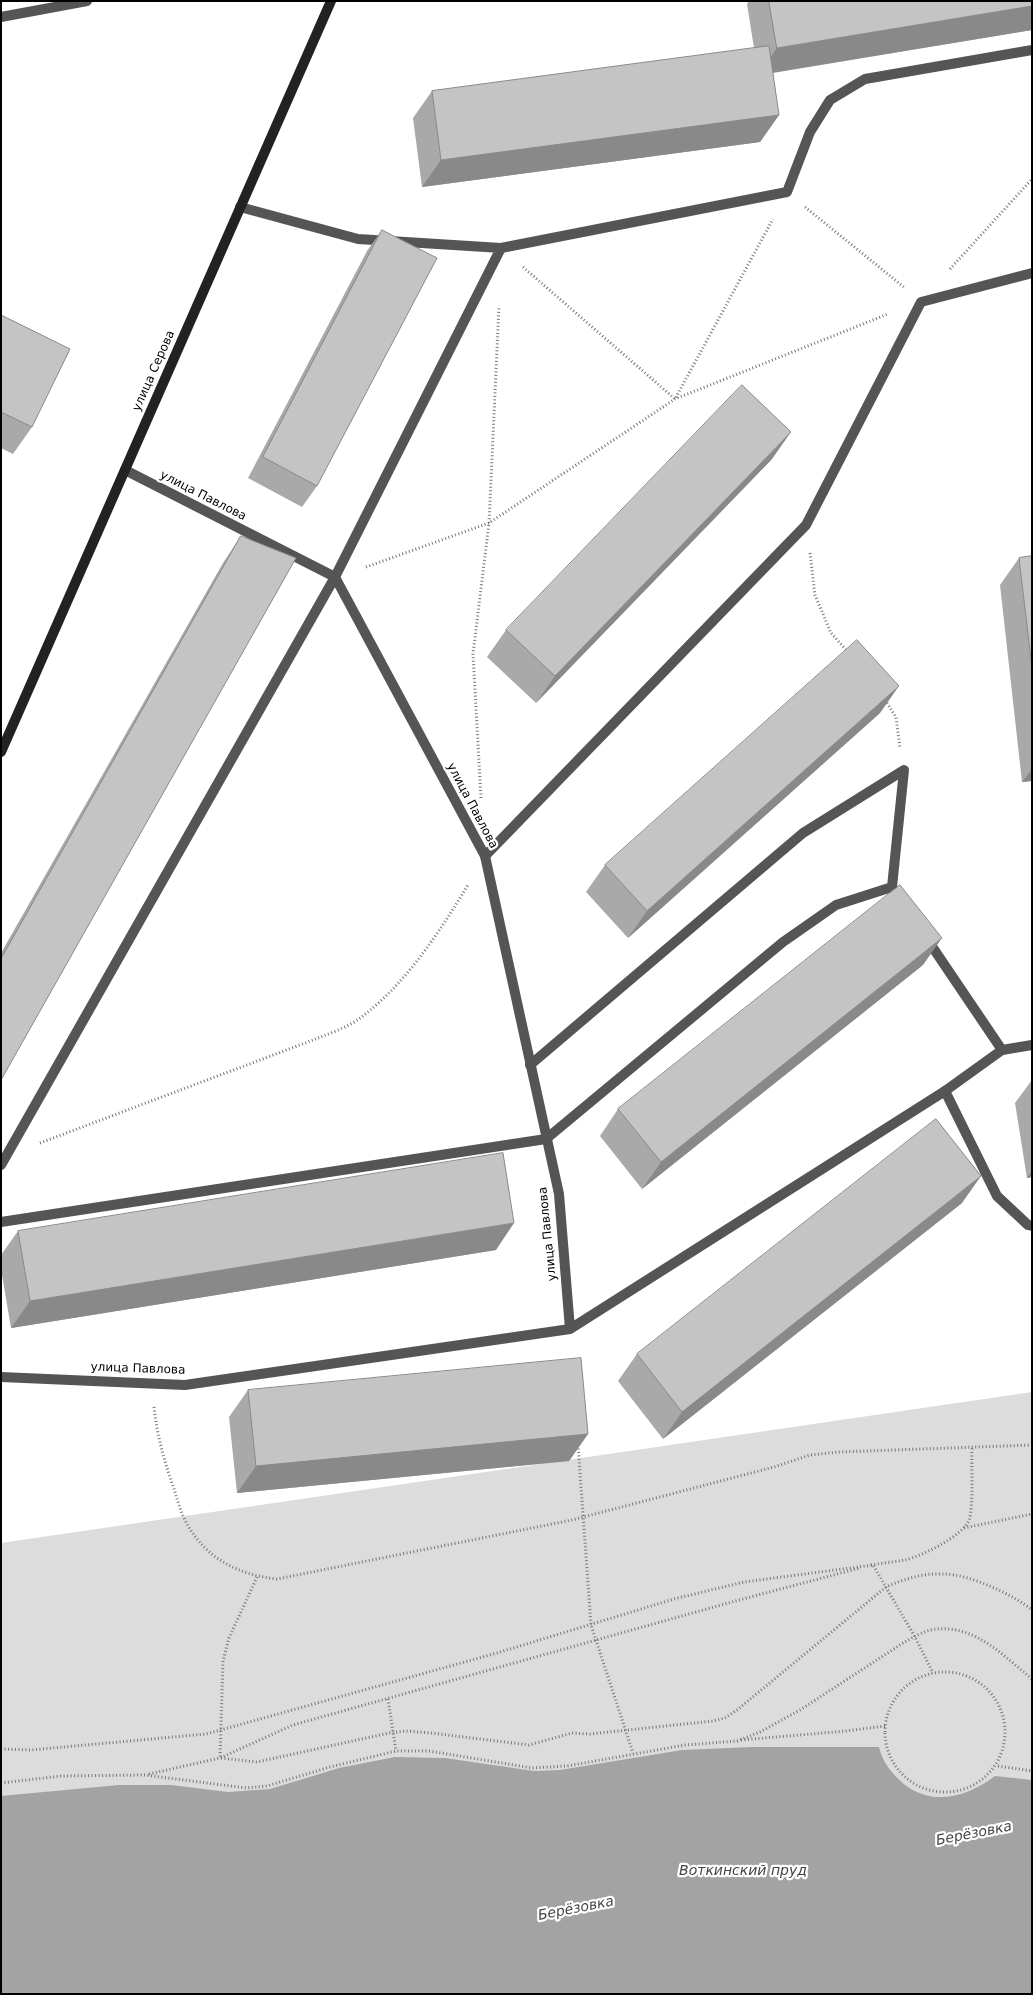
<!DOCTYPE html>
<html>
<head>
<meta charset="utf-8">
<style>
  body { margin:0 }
  #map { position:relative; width:1033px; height:1995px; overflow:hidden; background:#fff; font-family:"DejaVu Sans",sans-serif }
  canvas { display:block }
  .frame { position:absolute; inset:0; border:2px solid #000; pointer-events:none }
</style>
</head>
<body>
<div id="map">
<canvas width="1033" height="1995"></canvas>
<div class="frame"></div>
</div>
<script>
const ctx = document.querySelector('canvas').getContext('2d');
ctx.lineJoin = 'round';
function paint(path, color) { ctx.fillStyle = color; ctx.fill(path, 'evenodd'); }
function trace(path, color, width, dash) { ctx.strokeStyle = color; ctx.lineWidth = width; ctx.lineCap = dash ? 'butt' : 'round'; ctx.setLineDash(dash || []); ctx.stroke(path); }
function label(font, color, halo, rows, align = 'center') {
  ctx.font = font + ' "DejaVu Sans",sans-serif'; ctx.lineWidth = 4.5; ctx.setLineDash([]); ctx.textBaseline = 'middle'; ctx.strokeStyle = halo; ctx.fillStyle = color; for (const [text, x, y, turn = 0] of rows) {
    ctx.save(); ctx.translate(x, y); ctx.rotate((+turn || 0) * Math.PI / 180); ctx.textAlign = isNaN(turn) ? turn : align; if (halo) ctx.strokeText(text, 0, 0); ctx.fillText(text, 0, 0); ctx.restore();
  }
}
const green = new Path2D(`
  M1032,1392V1994H1V1543Z`);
const water = new Path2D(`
  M751,1747H879C883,1763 892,1774 905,1785C935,1807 968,1796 995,1776L1032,1780V1994H1V1796L119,1785H171L228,1792L270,1789L339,1768L395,1757L445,1758L534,1771L560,1770L682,1750Z`);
const path = new Path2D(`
  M805,207L905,288
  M523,267L675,399L773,219
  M950,269L1032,179
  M810,553L815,595L831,633L848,652
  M366,567L489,523L675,399L888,314
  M885,700L896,717L900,748
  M481,798L473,654L489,523L499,306
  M40,1143L313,1040C328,1034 346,1028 359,1019C406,984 438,934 468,885
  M154,1407C157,1435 164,1460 173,1486C177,1498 180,1511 186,1522C205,1558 238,1575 277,1579L572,1520L774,1467L810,1455L838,1452L1032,1445
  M578,1445L591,1625L633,1753
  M964,1528L1032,1514
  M871,1565C882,1563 894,1562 905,1560C922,1556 963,1536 969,1520C974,1506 971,1463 972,1447
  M257,1577L229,1638L223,1661L220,1758L257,1762L389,1733L406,1731L431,1733L529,1745L572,1733L590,1734L713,1721L725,1718L737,1710L886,1587C904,1579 923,1573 943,1574C969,1574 1012,1594 1032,1610
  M885 1732a60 60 0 1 1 120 0a60 60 0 1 1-120 0Z
  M388,1699L396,1751
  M741,1740L846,1731L885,1726
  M1,1749L31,1750L206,1734L497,1653L674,1599L744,1582L873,1565L915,1637L933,1673
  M998,1766L1032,1771
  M149,1774L220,1758L293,1725L739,1600L860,1568
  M1,1783L61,1776L145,1775L246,1788L267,1786L330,1767L396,1751H429L532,1768L567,1766L685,1745L737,1741L760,1732L800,1710L903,1643C914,1637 926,1629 939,1629C976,1626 1005,1657 1032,1679`);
const lane = new Path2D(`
  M240,207L358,239L501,248L787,192L810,132L830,100L865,79L1032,50
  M485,856L806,525L921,302L1032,273
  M927,939L1002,1050
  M530,1065L803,833L904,770L892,887
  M945,1091L997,1196L1028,1225L1032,1226
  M1,1165L335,577L501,248
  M1,1222L546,1139L783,942L836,905L892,887L901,900`);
const street = new Path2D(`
  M1,17L87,1
  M125,470L335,577L485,856L559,1194L570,1329
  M1,1377L185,1385L570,1329L945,1091L1002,1050L1032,1045`);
const secondary = new Path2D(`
  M1,752L331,1`);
const wall = new Path2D(`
  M749,1H1032V30L773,73L779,115L760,142L422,187L413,118L432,91L754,48L747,4Z
  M382,230L317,486L302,507L248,478L367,251Z
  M1,315L32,427L13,454L1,448Z
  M772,459L536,703L487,657L506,630Z
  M241,536L1,1080V953L223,563Z
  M1032,556V781L1022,782L1000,585L1019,558Z
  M880,713L628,938L586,892L605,865Z
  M923,965L642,1189L600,1136L618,1109Z
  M1032,1080V1177L1027,1178L1015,1103Z
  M962,1203L663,1439L618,1381L637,1354Z
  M18,1231L496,1250L11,1328L1,1269V1255Z
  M248,1390L588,1434L569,1461L237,1493L229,1417Z`);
const shadedWall = new Path2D(`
  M1032,6V30L758,75L777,48Z
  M779,115L760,142L422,187L441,160Z
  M791,432L772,459L536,703L555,676Z
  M899,686L880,713L628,938L647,911Z
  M1032,769V781L1022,782Z
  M942,938L923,965L642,1189L661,1162Z
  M1032,1171V1177L1027,1178Z
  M981,1176L962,1203L663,1439L682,1412Z
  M514,1223L496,1250L11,1328L30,1301Z
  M588,1434L569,1461L237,1493L256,1466Z`);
const building = new Path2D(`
  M769,1H1032V6L777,48Z
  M769,46L779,115L441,160L432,91Z
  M382,230L437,258L317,486L263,457Z
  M1,315L70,349L32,427L1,412Z
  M742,385L791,432L555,676L506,630Z
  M241,536L296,558L1,1080V959Z
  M1032,556V668L1019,558Z
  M857,640L899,686L647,911L605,865Z
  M900,885L942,938L661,1162L618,1109Z
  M936,1119L981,1176L682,1412L637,1354Z
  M503,1153L514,1223L30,1301L18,1231Z
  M581,1358L588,1434L256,1466L248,1390Z`);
const streetNames = [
  ["улица Серова",154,371,-66],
  ["улица Павлова",203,496,27],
  ["улица Павлова",472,806,62],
  ["улица Павлова",548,1234,-96],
  ["улица Павлова",138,1369,2]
];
const waterNames = [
  ["Берёзовка",974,1834,-11],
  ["Воткинский пруд",743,1871],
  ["Берёзовка",576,1909,-11]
];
paint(green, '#dcdcdc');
paint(water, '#a3a3a3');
trace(path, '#777', 3, [1, 2.5]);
trace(lane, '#555', 10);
trace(street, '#555', 10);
trace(secondary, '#222', 10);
paint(wall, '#a9a9a9');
paint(shadedWall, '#898989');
paint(building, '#c4c4c4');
trace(building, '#898989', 1);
label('12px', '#000', '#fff', streetNames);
label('italic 14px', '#444', '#fff', waterNames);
</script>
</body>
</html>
